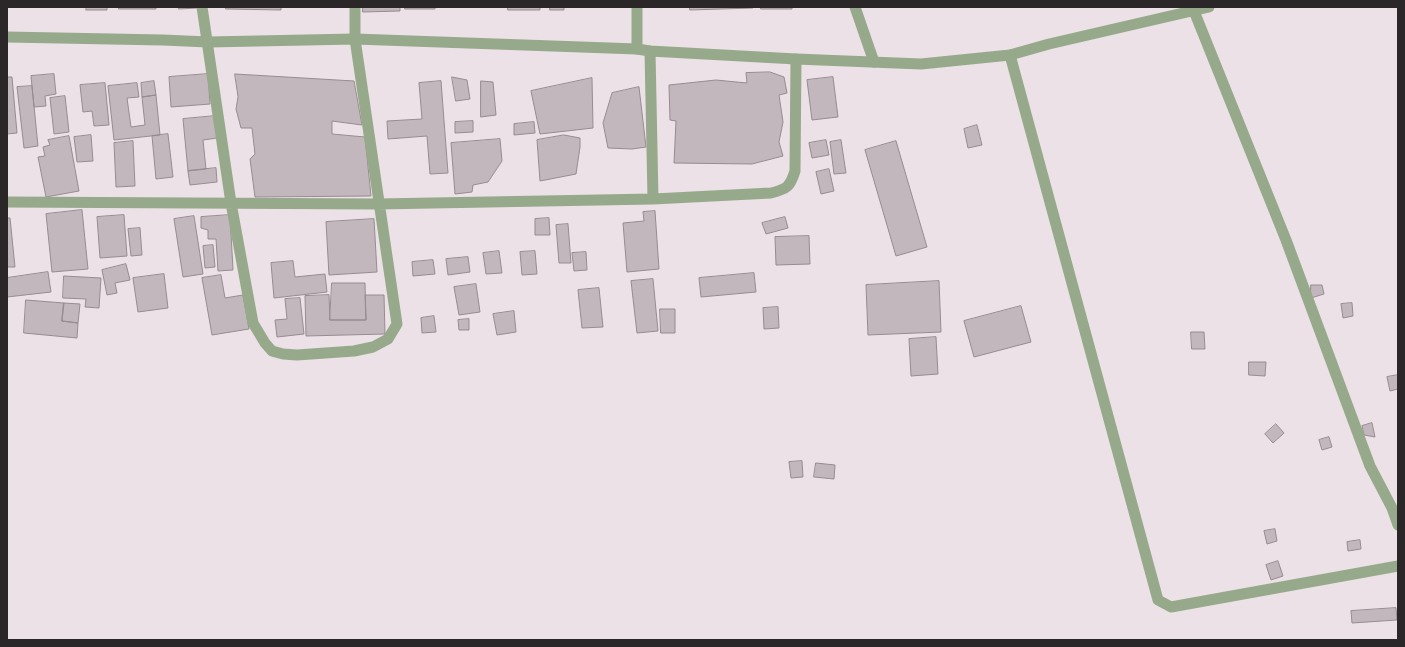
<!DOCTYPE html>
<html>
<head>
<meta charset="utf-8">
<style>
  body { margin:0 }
  #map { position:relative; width:1405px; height:647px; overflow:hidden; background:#ece1e6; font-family:"Crimson Pro",serif }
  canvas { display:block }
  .frame { position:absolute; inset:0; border:8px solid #2b2728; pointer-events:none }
</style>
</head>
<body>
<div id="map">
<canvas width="1405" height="647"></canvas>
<div class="frame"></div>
</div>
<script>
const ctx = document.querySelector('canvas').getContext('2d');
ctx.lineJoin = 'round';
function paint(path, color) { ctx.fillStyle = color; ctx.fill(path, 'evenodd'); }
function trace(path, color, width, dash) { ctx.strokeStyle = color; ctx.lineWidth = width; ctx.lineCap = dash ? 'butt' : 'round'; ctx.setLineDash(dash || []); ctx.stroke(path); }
const building = new Path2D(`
  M87,7H107V10H86Z
  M119,7H156V9H119Z
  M178,7H197V8L179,9Z
  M226,7H281V10L226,9Z
  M363,7H400V11L363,12Z
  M405,7H435V9H405Z
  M508,7H540V10H508Z
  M550,7H564V10H550Z
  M690,7H753V8L690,10Z
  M761,7H792V9H761Z
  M770,72L784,77L787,93L779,95L783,122L779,142L783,156L752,164L674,163L676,121L670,120L669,85L716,80L747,83L746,73Z
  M54,74L56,94L45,96L46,106L34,107L31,76Z
  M208,74L210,104L171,107L169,77Z
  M235,74L354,81L362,125L332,121V134L365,137L371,196L255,197L250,159L255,154L252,128H241L236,109L238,97Z
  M7,77H12L17,133L7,134Z
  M452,77L467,80L470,99L456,101Z
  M833,77L838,117L812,120L807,80Z
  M592,78L593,128L540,134L531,91Z
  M154,81L156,95L142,97L141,83Z
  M441,81L448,173L430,174L427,136L388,139L387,121L422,119L419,83Z
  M481,81L493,82L496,115L481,117Z
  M105,83L109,125L94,126L92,111L83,112L80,85Z
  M137,83L139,97L127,98L131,127L145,125L142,97L156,95L160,135L114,140L108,86Z
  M32,86L38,146L24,148L17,87Z
  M639,87L646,147L632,149L608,148L603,123L612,93Z
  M65,96L69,132L54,134L50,98Z
  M215,116L218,138L203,140L206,169L188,171L183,119Z
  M473,121V132L455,133V122Z
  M534,122L535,133L514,135V124Z
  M977,125L982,145L968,148L964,129Z
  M168,134L173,177L156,179L152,136Z
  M91,135L93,161L77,162L74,137Z
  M564,135L580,138V147L576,174L540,181L537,140Z
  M69,136L79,191L46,197L38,157L45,156L43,147L50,145L48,140Z
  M500,139L502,161L488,182L473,185L472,192L455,194L451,143Z
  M826,140L829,155L812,158L809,143Z
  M841,140L846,173L834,174L830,142Z
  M133,141L135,186L116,187L114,143Z
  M896,141L927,247L896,256L865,150Z
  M216,168L217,182L190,185L188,171Z
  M829,169L834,191L821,194L816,172Z
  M82,210L88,269L52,272L46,214Z
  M655,211L659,269L627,272L623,223L644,221L643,212Z
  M124,215L127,256L100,258L97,217Z
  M230,215L233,270L218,271L216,239H208V230L201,228V217Z
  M194,216L203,274L183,277L174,219Z
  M785,217L788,228L766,234L762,223Z
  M7,218H10L15,267H7Z
  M549,218L550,235H535V219Z
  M374,219L377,272L329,275L326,222Z
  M568,224L571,263H559L556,225Z
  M140,228L142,255L131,256L128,229Z
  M809,236L810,264L776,265L775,237Z
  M213,245L215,267L205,268L203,246Z
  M499,251L502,273L486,274L483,253Z
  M535,251L537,274L522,275L520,252Z
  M586,252L587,270L574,271L572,253Z
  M468,257L470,272L448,275L446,259Z
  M433,260L435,274L413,276L412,262Z
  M293,261L295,277L325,274L327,292L274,298L271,263Z
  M126,264L130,280L115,283L117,293L107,295L102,270Z
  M48,272L51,292L7,297V278Z
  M754,273L756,292L701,297L699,278Z
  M164,274L168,308L138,312L133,278Z
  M221,275L225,298L243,295L249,329L212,335L202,278Z
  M64,276L101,278L99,308L85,307L86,299L63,298Z
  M653,279L658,331L637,333L631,281Z
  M939,281L941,332L868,335L866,285Z
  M332,283H365L366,320H330Z
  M476,284L480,312L459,315L454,287Z
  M1311,285H1322L1324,294L1311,298Z
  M599,288L603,327L582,328L578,290Z
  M329,295L330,320H366L365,295H384L385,334L306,336L305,296Z
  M300,298L304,334L277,337L275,320L287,319L285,299Z
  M26,300L64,303L62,321L78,323L77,338L24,333Z
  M64,303L80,304L78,323L62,321Z
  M1352,303L1353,316L1343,318L1341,304Z
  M1021,306L1031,342L974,357L964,321Z
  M778,307L779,328L764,329L763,308Z
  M660,309H675V333H661Z
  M514,311L516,332L497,335L493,314Z
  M434,316L436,332L422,333L421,318Z
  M469,319V330H459L458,320Z
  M1191,332H1204L1205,349H1192Z
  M936,337L938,374L911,376L909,339Z
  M1249,362H1266L1265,376L1249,375Z
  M1398,375V389L1390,391L1387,377Z
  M1372,423L1375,437L1364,435L1362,426Z
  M1276,424L1284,433L1273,443L1265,434Z
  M1329,437L1332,447L1322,450L1319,440Z
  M802,461L803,477L791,478L789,462Z
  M816,463L835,465L834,479L814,477Z
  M1275,529L1277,541L1267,544L1264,531Z
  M1360,540L1361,549L1348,551L1347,542Z
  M1278,561L1283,576L1271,580L1266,565Z
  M1396,608L1397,620L1352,623L1351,611Z`);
const service = new Path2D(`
  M1194,11L1286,240L1370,466L1392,508L1398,525
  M1010,55L1158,600L1171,607L1398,566`);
const minor = new Path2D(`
  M202,7L231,203L253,323L265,343L272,351L283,354L297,355L354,351L373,347L388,339L397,324L355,39V7
  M637,7V49
  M855,7L874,62
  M650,51L653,199
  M7,202L378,204L653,199L771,193C787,189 790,187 795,171L796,59`);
const tertiary = new Path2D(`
  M7,37L163,40L208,42L355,39L637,49L650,51L796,59L921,64L1010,55L1049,44L1209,7`);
paint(building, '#c1b7bc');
trace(building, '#968c90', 1);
trace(service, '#97a98b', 11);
trace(minor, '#97a98b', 11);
trace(tertiary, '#97a98b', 11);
</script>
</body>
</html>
